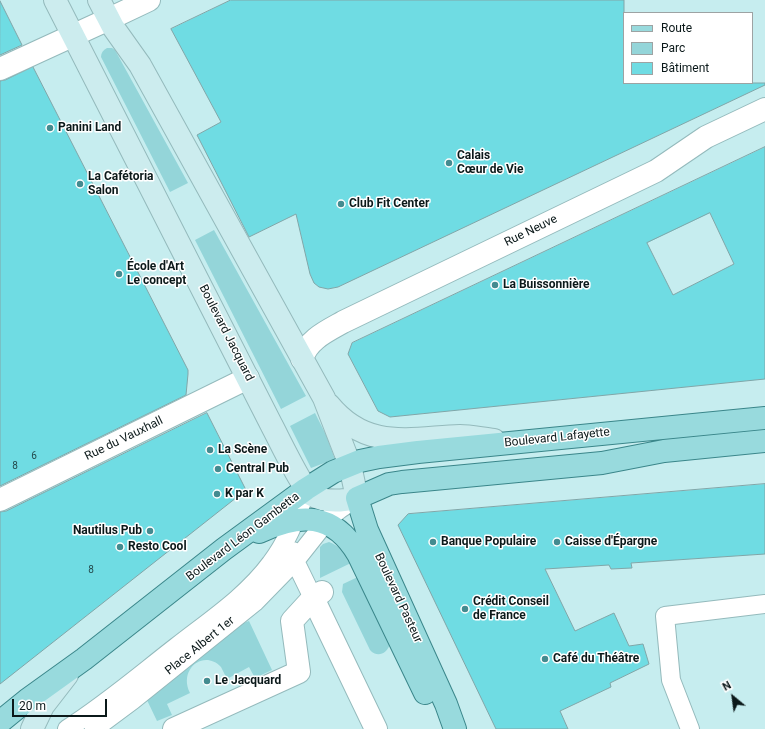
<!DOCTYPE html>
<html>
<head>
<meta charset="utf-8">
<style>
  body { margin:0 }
  #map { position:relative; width:765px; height:729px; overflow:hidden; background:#c6edef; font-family:Roboto,sans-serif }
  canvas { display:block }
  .legend { position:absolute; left:623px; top:12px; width:130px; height:72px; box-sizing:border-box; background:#fff; border:1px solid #9da3a3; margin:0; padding:5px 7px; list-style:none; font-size:12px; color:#0b191a }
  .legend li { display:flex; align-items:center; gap:8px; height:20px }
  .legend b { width:20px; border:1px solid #9da3a3 }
  .north { position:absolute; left:713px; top:677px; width:40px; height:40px; -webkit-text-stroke:3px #fff; paint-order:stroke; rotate:331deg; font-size:11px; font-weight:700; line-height:16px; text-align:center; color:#0b191a }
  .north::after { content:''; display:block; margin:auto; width:14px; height:18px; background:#0b191a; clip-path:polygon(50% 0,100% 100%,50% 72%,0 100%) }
  .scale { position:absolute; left:12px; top:699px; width:95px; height:18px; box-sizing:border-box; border:2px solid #0b191a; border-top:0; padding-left:5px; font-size:12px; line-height:14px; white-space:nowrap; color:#0b191a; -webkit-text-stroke:3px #fff; paint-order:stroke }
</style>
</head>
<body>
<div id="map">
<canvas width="765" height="729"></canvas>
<ul class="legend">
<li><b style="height:5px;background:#98dadd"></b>Route</li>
<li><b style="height:11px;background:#94d5d9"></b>Parc</li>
<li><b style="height:11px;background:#6fdce3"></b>Bâtiment</li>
</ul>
<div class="north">N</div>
<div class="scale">20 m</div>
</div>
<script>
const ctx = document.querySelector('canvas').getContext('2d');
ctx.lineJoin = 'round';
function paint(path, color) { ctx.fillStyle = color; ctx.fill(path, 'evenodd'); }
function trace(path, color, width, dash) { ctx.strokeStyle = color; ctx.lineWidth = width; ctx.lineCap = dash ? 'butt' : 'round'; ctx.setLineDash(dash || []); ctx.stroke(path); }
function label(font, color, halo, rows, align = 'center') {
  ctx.font = font + ' Roboto,sans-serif'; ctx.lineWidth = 3; ctx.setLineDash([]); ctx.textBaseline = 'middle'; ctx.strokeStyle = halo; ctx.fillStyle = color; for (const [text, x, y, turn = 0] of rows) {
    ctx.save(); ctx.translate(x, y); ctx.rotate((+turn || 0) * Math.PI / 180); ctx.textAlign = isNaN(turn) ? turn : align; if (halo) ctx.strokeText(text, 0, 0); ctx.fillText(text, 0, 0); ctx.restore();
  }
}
const green = new Path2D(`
  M107,48H112L115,50L188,183L170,192L101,57C101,53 103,50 107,48Z
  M214,230L306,396L281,409L195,240Z
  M315,413L326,435L335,459L311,468L290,426Z
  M329,542C339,545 346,555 353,562L320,578V547L323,544Z
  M360,576L390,644C387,654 377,658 370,650L342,592L343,584Z
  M249,621L272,670L255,678L249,667L227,679C225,675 223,671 221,667C204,649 178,669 190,693L167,704L172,715L157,721L146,698L241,624Z`);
const building = new Path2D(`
  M231,0H624V83H765V85L338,287L328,289L319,287L314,283L310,274L296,214L249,237L197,135L221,122L171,29Z
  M0,1L22,45L0,55Z
  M33,67L188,370V374L186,395L0,486V81L5,80Z
  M765,147V379L390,417L378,411L348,354L352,343ZM710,213L734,264L673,295L647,243Z
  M207,413L246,490L0,684V512L6,511Z
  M765,484V554L631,563L632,568L611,569L609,565L545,569L575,631L614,613L629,646L643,644L649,664L610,683L611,687L560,711L568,729H496L398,525L408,514Z`);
const lane = new Path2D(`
  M293,551L295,561L313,598
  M67,729C105,705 140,675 176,647C209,621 246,597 271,563C288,541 298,515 306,489
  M94,729L133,700L255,602L295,561L329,518L340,509L357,498
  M690,729L671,680L665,616L765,604`);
const street = new Path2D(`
  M0,69L109,19L149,0
  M302,359C307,340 327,331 343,322L656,171L706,137L765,109
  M0,500L248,378
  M313,598L376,729
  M174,729L299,672L292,621L313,598L322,592`);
const secondary = new Path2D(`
  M55,0L272,426C279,439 302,488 312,495C325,503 343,501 357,498L350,465L324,398L140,65L113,27L99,0
  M329,405C367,451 409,438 460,436C471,436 483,439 494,440
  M32,729L43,706L67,675`);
const primary = new Path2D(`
  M259,532C300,513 333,512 358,554L425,693
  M0,722L27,700L84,659L224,549L306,489L333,472L360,461L379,457L418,452L765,418
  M455,729L446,704L367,530L357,498L389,484L402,482L602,463L664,451L765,441`);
const markers = [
  [50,128,4,"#438b90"],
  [449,163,4,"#438b90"],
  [80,184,4,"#438b90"],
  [341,204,4,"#438b90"],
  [119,274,4,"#438b90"],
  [495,285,4,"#438b90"],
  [210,450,4,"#438b90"],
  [218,469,4,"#438b90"],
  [217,494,4,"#438b90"],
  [150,531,4,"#438b90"],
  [433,542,4,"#438b90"],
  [557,542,4,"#438b90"],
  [120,547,4,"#438b90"],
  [465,609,4,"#438b90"],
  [545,659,4,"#438b90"],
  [207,681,4,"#438b90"]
];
const numberNames = [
  ["6",34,456],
  ["8",15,466],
  ["8",91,570]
];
const poiNames = [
  ["Panini Land",58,128],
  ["Calais",457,156],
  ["Cœur de Vie",457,170],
  ["La Cafétoria",88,177],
  ["Salon",88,191],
  ["Club Fit Center",349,204],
  ["École d'Art",127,267],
  ["Le concept",127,281],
  ["La Buissonnière",503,285],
  ["La Scène",218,450],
  ["Central Pub",226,469],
  ["K par K",225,494],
  ["Nautilus Pub",142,531,"right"],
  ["Banque Populaire",441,542],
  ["Caisse d'Épargne",565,542],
  ["Resto Cool",128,547],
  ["Crédit Conseil",473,602],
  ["de France",473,616],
  ["Café du Théâtre",553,659],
  ["Le Jacquard",215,681]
];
const streetNames = [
  ["Rue Neuve",531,231,-26],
  ["Boulevard Jacquard",226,333,63],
  ["Boulevard Lafayette",557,438,-6],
  ["Rue du Vauxhall",124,439,-26],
  ["Boulevard Léon Gambetta",243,537,-37],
  ["Boulevard Pasteur",398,598,65],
  ["Place Albert 1er",200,646,-39]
];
paint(green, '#94d5d9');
paint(building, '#6fdce3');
trace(building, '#81a6a8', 1);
trace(lane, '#94babc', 20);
trace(street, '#94babc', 24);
trace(secondary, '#94babc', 24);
trace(primary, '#3a868a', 24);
trace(lane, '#fff', 18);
trace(street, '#fff', 22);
trace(secondary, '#ccecee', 22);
trace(primary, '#98dadd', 22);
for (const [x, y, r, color] of markers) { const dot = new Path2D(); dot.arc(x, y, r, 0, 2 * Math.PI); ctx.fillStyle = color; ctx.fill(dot); trace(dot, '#fff', 1.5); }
label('10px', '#244a4c', null, numberNames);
label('bold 12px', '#0b191a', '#fff', poiNames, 'left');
label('12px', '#0b191a', '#fff', streetNames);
</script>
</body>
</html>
